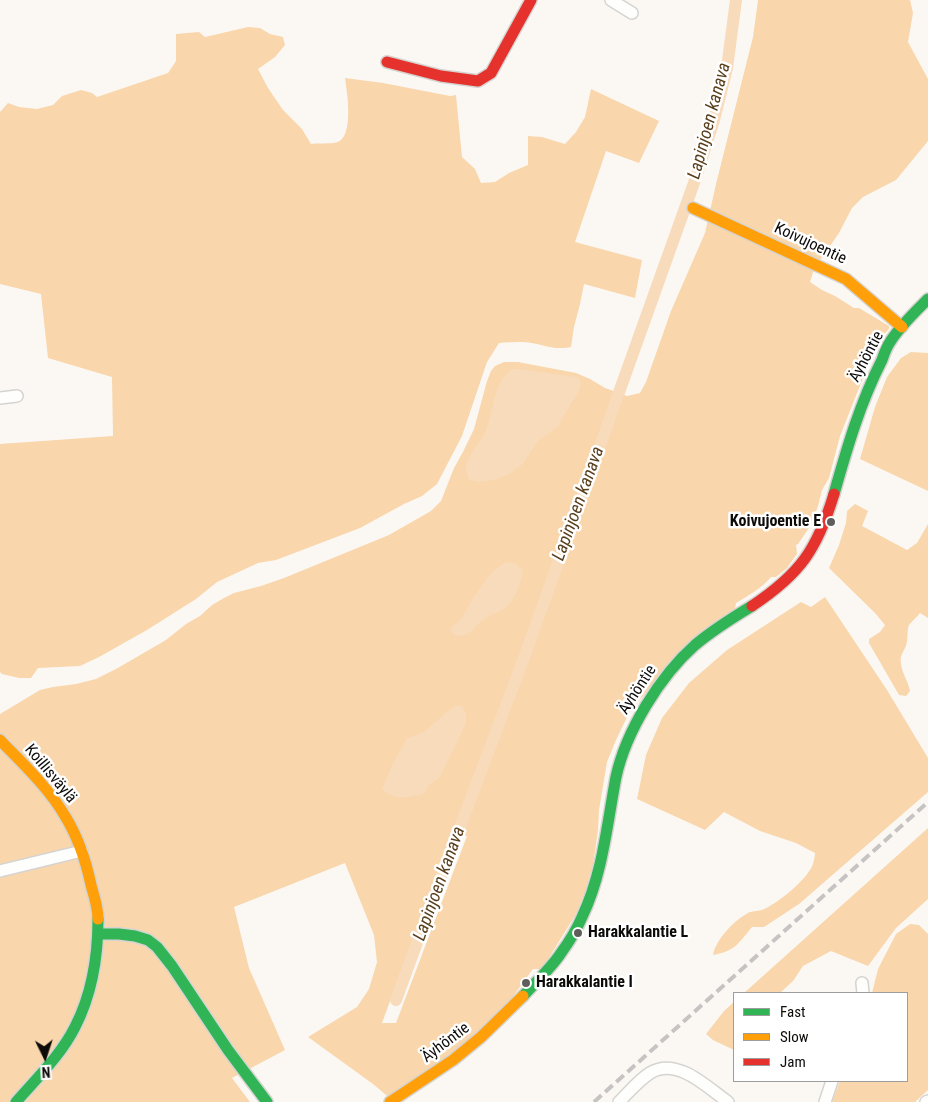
<!DOCTYPE html>
<html>
<head>
<meta charset="utf-8">
<style>
  body { margin:0 }
  #map { position:relative; width:928px; height:1102px; overflow:hidden; background:#fbf8f4; font-family:"Roboto Condensed",sans-serif }
  canvas { display:block }
  .legend { position:absolute; left:733px; top:992px; width:175px; height:90px; box-sizing:border-box; background:#fff; border:1px solid #9e9d9d; margin:0; padding:6px 9px; list-style:none; font-size:15px; color:#0d0b09 }
  .legend li { display:flex; align-items:center; gap:10px; height:25px }
  .legend b { width:25px; border:1px solid #9e9d9d }
  .north { position:absolute; left:20px; top:1032px; width:50px; height:50px; -webkit-text-stroke:4px #fff; paint-order:stroke; rotate:176deg; font-size:14px; font-weight:700; line-height:20px; text-align:center; color:#0d0b09 }
  .north::after { content:''; display:block; margin:auto; width:18px; height:22px; background:#0d0b09; clip-path:polygon(50% 0,100% 100%,50% 72%,0 100%) }
</style>
</head>
<body>
<div id="map">
<canvas width="928" height="1102"></canvas>
<ul class="legend">
<li><b style="height:6px;background:#30b455"></b>Fast</li>
<li><b style="height:6px;background:#ff9f0a"></b>Slow</li>
<li><b style="height:6px;background:#e5322d"></b>Jam</li>
</ul>
<div class="north">N</div>
</div>
<script>
const ctx = document.querySelector('canvas').getContext('2d');
ctx.lineJoin = 'round';
function paint(path, color) { ctx.fillStyle = color; ctx.fill(path, 'evenodd'); }
function trace(path, color, width, dash) { ctx.strokeStyle = color; ctx.lineWidth = width; ctx.lineCap = dash ? 'butt' : 'round'; ctx.setLineDash(dash || []); ctx.stroke(path); }
function label(font, color, halo, rows, align = 'center') {
  ctx.font = font + ' "Roboto Condensed",sans-serif'; ctx.lineWidth = 5; ctx.setLineDash([]); ctx.textBaseline = 'middle'; ctx.strokeStyle = halo; ctx.fillStyle = color; for (const [text, x, y, turn = 0] of rows) {
    ctx.save(); ctx.translate(x, y); ctx.rotate((+turn || 0) * Math.PI / 180); ctx.textAlign = isNaN(turn) ? turn : align; if (halo) ctx.strokeText(text, 0, 0); ctx.fillText(text, 0, 0); ctx.restore();
  }
}
const green = new Path2D(`
  M758,0H910L913,13L908,42L928,79V141L896,180L863,197L852,208L839,233L814,269L810,282L822,290L835,296L854,308H859L889,326V329L883,335L875,348L840,436L829,478L822,490L818,506L811,525L798,544L796,545L797,554L787,568L776,577H771C762,588 748,596 736,603L735,609L672,660L628,715L616,740L607,762L599,810L598,830L593,865L585,892L576,914L542,969H533L511,999L489,1023L392,1100L373,1084L308,1037L357,1007L369,989L377,962L374,935L345,863L234,907L249,968L285,1050L232,1078L250,1102H0V714L40,690L53,687L76,684L96,679L116,669L166,640L186,624L200,616L212,605L224,598L234,593L261,586L284,578L389,535L431,511L441,501L454,468L463,452L474,429L487,381L491,371L495,366L504,362H518L576,373L590,379L605,388L627,396L640,393L646,382L671,311L705,233L716,184L753,37ZM451,835L467,836L396,1023H382Z
  M248,27L260,28L270,34L283,37L285,45L275,57L258,69L268,88L283,110L302,129L311,144C316,143 334,144 338,142C354,135 347,92 345,78L383,83L450,96L456,95L462,157L475,169L481,183L495,182L509,173L528,165V136L542,137L565,144L576,132L585,117L591,89L659,121L639,163L606,151L575,242L642,260L635,298L584,284L580,304L574,327L571,347C552,351 541,343 523,342C515,342 507,342 499,343L487,362L462,436L437,484L422,496L404,504L360,528L276,560L258,563L217,582L196,599L147,630L99,657L80,666L38,668L31,678H19L2,674L0,672V444L113,436L112,377L48,358L41,294L0,284V112L8,103L19,107L37,109L53,105L62,96L81,90L92,93L97,97L168,73L176,61V34L199,32L205,37Z
  M911,352L928,353V491L860,459L875,407L887,377L901,358Z
  M855,504L868,511L862,526L907,550L917,543L928,524V618L920,613C917,617 912,621 909,625C907,629 908,636 907,641C906,651 899,653 901,664C902,673 908,681 910,691L906,696L899,695L869,643V639L880,632L885,625L875,613L829,568L839,545L846,523L847,511Z
  M825,597L887,690L928,758V792L799,904L764,927H752C738,944 735,951 713,955C716,939 735,919 750,912C754,911 758,911 762,910C777,904 808,879 813,864C814,860 815,856 815,853L796,843L760,831L724,812L705,830L637,799L646,755L662,718L689,683L727,650L801,602L811,607Z
  M928,828V899L896,928L868,966L831,951L803,966L793,981L780,993H744Z
  M910,924L919,925L928,934V1090L915,1102H832L840,1081H907V993H872L878,969L896,934Z
  M734,1002V1050L713,1040L706,1034L724,1011Z`);
const water = new Path2D(`
  M512,369L526,370L577,377L580,380L581,384L579,391L564,415L559,426L539,440L532,450L523,464L508,475L494,480L480,482L469,480C468,476 465,472 466,468C466,456 481,442 486,430C494,409 492,384 512,369Z
  M505,562L515,563L523,570C521,584 515,601 504,609C497,613 489,615 483,620C472,628 470,639 454,635L450,630L453,626L461,619L475,595L490,574Z
  M455,706H462L466,712V723L461,734L440,777L428,786L424,794C406,797 397,802 382,789L393,763L407,738L424,732L445,713Z`);
const canal = new Path2D(`
  M396,1000L437,888L525,655L695,180L714,120L727,68L736,0`);
const street = new Path2D(`
  M611,0L632,13
  M0,398L17,396
  M0,871L82,851
  M862,983L863,993
  M619,1102C629,1092 639,1080 650,1073C677,1056 708,1088 728,1102
  M825,1102L832,1081
  M926,1102L928,1101`);
const fast = new Path2D(`
  M834,494C847,448 860,403 882,360C884,354 886,348 890,342C900,326 915,312 928,299
  M98,934H119L135,936L148,940L157,947L172,966L228,1050L267,1102
  M523,996C535,983 552,967 561,953C569,942 577,929 582,917C603,873 607,824 616,777C626,731 660,676 695,645C713,630 732,618 752,606
  M16,1102C37,1078 61,1055 75,1027C92,994 98,956 98,919`);
const slow = new Path2D(`
  M693,208L846,279L902,327
  M0,740C23,764 48,787 65,816C78,837 86,861 91,885C94,896 98,907 98,919
  M390,1102L453,1060L481,1037L523,996`);
const jam = new Path2D(`
  M387,62L441,76L478,81L491,73L531,0
  M752,606C800,574 817,550 834,494`);
const rail = new Path2D(`
  M594,1102L928,802`);
const markers = [
  [831,522,5,"#605e5b"],
  [578,933,5,"#605e5b"],
  [526,983,5,"#605e5b"]
];
const streetNames = [
  ["Koivujoentie",810,244,25],
  ["Äyhöntie",867,357,-62],
  ["Äyhöntie",638,690,-57],
  ["Koillisväylä",50,774,50],
  ["Äyhöntie",446,1043,-37]
];
const poiNames = [
  ["Koivujoentie E",821,522,"right"],
  ["Harakkalantie L",588,933],
  ["Harakkalantie I",536,983]
];
const waterNames = [
  ["Lapinjoen kanava",710,121,-75],
  ["Lapinjoen kanava",579,504,-70],
  ["Lapinjoen kanava",440,884,-70]
];
paint(green, '#f9d6ab');
paint(water, '#f8dbbb');
trace(canal, '#f8dbbb', 12);
trace(street, '#d6d4d1', 14);
trace(fast, '#d6d4d1', 14);
trace(slow, '#d6d4d1', 14);
trace(jam, '#d6d4d1', 14);
trace(street, '#fefefd', 11);
trace(fast, '#30b455', 11);
trace(slow, '#ff9f0a', 11);
trace(jam, '#e5322d', 11);
trace(rail, '#c5c4c3', 4, [10, 5]);
for (const [x, y, r, color] of markers) { const dot = new Path2D(); dot.arc(x, y, r, 0, 2 * Math.PI); ctx.fillStyle = color; ctx.fill(dot); trace(dot, '#fff', 2); }
label('16px', '#0d0b09', '#fff', streetNames);
label('bold 16px', '#0d0b09', '#fff', poiNames, 'left');
label('italic 18px', '#5a3f1d', '#fff', waterNames);
</script>
</body>
</html>
